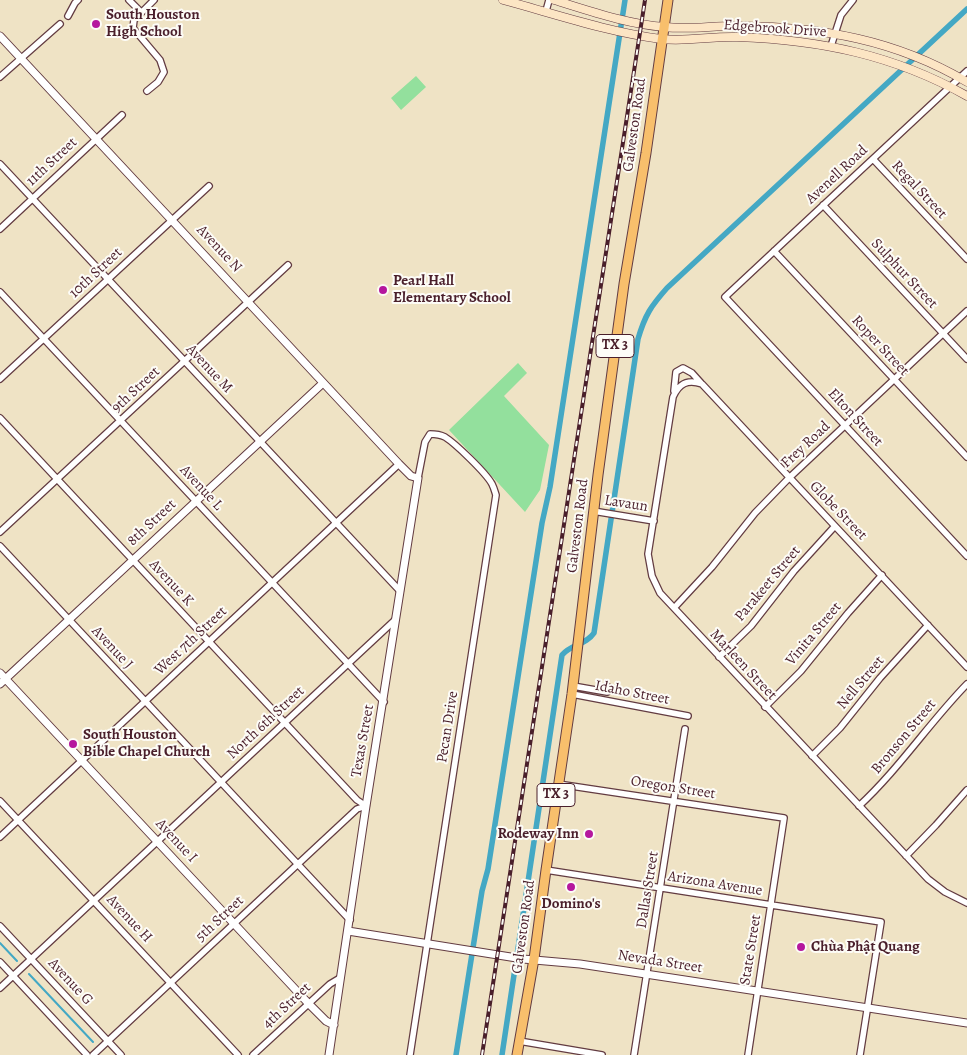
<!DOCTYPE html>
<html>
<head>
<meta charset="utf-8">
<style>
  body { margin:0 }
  canvas { display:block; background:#efe3c5 }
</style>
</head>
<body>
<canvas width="967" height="1055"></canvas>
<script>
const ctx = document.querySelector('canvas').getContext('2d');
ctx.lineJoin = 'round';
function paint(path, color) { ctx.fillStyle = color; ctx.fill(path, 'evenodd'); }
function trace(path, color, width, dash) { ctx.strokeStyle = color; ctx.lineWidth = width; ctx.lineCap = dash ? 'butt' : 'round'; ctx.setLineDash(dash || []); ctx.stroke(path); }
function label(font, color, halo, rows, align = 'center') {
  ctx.font = font + ' Alegreya,serif'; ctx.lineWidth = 4; ctx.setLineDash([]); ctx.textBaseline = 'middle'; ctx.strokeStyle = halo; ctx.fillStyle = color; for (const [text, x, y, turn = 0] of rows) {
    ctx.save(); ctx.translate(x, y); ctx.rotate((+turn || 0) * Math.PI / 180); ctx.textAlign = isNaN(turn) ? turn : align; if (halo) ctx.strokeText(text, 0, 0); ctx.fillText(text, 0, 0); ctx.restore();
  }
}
const green = new Path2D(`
  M416,76L426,87L401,110L391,98Z
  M518,363L527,373L504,396L549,445L540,490L525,512L449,430Z`);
const stream = new Path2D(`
  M0,943L17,961
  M29,974L93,1042`);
const canal = new Path2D(`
  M456,1055L482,891L488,869L542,523L550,487L625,0
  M502,1055L562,655C571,644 586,645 594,633L638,339C645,315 651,306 667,288L967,9`);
const minor = new Path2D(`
  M129,0L141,12
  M546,11L549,0
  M68,16L75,3L78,0
  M831,46L841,15L853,0
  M967,71L725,297L967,556
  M0,77L60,24
  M147,91L158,82L164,72L160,60L133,28L134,20L154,0
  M873,159L967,259
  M0,164L400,591
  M823,205L967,359
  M0,229L122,115
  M774,251L967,457
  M0,292L384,702
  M0,379L209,186
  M674,391L676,372L683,368L692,373L701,383
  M0,418L357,800L366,806
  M593,511L654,521
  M0,532L288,265
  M0,546L350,920
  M674,608L712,567L755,513L789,478L967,311
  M719,657L751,626L794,571L835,526
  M967,667L702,384C688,379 679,383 673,397L648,554L652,576L660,593L928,879L945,892L967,903
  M573,686L607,692L608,687
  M572,694L688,716
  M765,707L801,671L848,613L882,575
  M812,756L840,728L880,678L928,625
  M558,784L784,818L748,1055
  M0,801L238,1055
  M859,806C899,769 929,723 967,684
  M0,837L399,464
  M906,856L936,825L967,790
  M546,870L881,922L860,1055
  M0,926L121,1055
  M0,962L87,1055
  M0,988L395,620
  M519,1041L602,1055
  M93,1055L357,809L366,806
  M253,1055L330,984L340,978
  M410,1055L496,495C495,492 494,488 492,484C486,473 456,444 445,437C441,435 435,434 430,434L425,442L418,478
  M634,1055L685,729`);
const tertiary = new Path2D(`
  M0,36L399,464L411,476L418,478L366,806L329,1055
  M0,673L308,1003L326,1021L334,1025
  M0,684L323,383
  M348,931L523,959L580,964L967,1023`);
const secondary = new Path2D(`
  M503,0C555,14 608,32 661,39C687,42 712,36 737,37C821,40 894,55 967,96
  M554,0C590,11 627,24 665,27C690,30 716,25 741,26C822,27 896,40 967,82`);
const primary = new Path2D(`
  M517,1055L534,959L546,870L572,694L598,475L624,284L646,153L668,0`);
const rail = new Path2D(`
  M482,1055L645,0`);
const markers = [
  [96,24,5,"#b5179e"],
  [383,290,5,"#b5179e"],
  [73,744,5,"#b5179e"],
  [589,834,5,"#b5179e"],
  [571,887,5,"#b5179e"],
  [801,947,5,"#b5179e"]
];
const shields = [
  [615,346,38],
  [556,795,38]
];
const shieldNames = [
  ["TX 3",615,346],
  ["TX 3",556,795]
];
const poiNames = [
  ["South Houston",106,15],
  ["High School",106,32],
  ["Pearl Hall",393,281],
  ["Elementary School",393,298],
  ["South Houston",83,735],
  ["Bible Chapel Church",83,752],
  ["Rodeway Inn",579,834,"right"],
  ["Domino's",571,904,"center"],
  ["Chùa Phật Quang",811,947]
];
const streetNames = [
  ["Edgebrook Drive",775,29,4],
  ["Galveston Road",635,125,-82],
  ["11th Street",52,162,-43],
  ["Avenell Road",837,175,-43],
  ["Regal Street",919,190,47],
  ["Avenue N",219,249,47],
  ["10th Street",96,273,-43],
  ["Sulphur Street",904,274,47],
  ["Roper Street",880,346,47],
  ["Avenue M",209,369,47],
  ["9th Street",136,390,-43],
  ["Elton Street",855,418,47],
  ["Frey Road",806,445,-43],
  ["Avenue L",201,488,47],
  ["Lavaun",626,504,9],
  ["Globe Street",838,511,46],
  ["8th Street",152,523,-43],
  ["Galveston Road",578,526,-83],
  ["Avenue K",171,583,47],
  ["Parakeet Street",768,584,-50],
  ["Vinita Street",814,634,-50],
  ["West 7th Street",191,641,-43],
  ["Avenue J",112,648,47],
  ["Marleen Street",743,665,47],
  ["Nell Street",861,683,-50],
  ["Idaho Street",632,693,11],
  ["North 6th Street",266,723,-43],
  ["Pecan Drive",448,727,-81],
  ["Bronson Street",904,737,-50],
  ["Texas Street",363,741,-80],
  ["Oregon Street",673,788,9],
  ["Avenue I",176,841,47],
  ["Arizona Avenue",715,884,9],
  ["Dallas Street",648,890,-81],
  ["Avenue H",129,919,47],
  ["5th Street",220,919,-43],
  ["Galveston Road",524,927,-82],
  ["State Street",751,950,-81],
  ["Nevada Street",660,962,9],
  ["Avenue G",70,982,47],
  ["4th Street",287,1006,-43]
];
paint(green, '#93e09d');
trace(stream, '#44a8c4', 2);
trace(canal, '#44a8c4', 5.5);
trace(minor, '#633c42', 8);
trace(tertiary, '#633c42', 9);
trace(secondary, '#633c42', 9);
trace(primary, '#633c42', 11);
trace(minor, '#fff', 5.5);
trace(tertiary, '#fff', 7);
trace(secondary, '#fce5c4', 8);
trace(primary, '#f8bf6c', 9);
trace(rail, '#4a1f2b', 4);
trace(rail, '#fdfcf7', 2, [5.5]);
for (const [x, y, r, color] of markers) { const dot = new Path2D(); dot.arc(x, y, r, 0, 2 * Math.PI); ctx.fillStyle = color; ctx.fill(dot); trace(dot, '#fdfcf7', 2); }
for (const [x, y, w] of shields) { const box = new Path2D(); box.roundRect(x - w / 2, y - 11.5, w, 23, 4); ctx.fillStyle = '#fdfcf7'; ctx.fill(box); trace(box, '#4a1f2b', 1); }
label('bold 14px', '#4a1f2b', null, shieldNames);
label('bold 15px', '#4a1f2b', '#fdfcf7', poiNames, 'left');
label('15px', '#4a1f2b', '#fdfcf7', streetNames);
</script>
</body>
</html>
